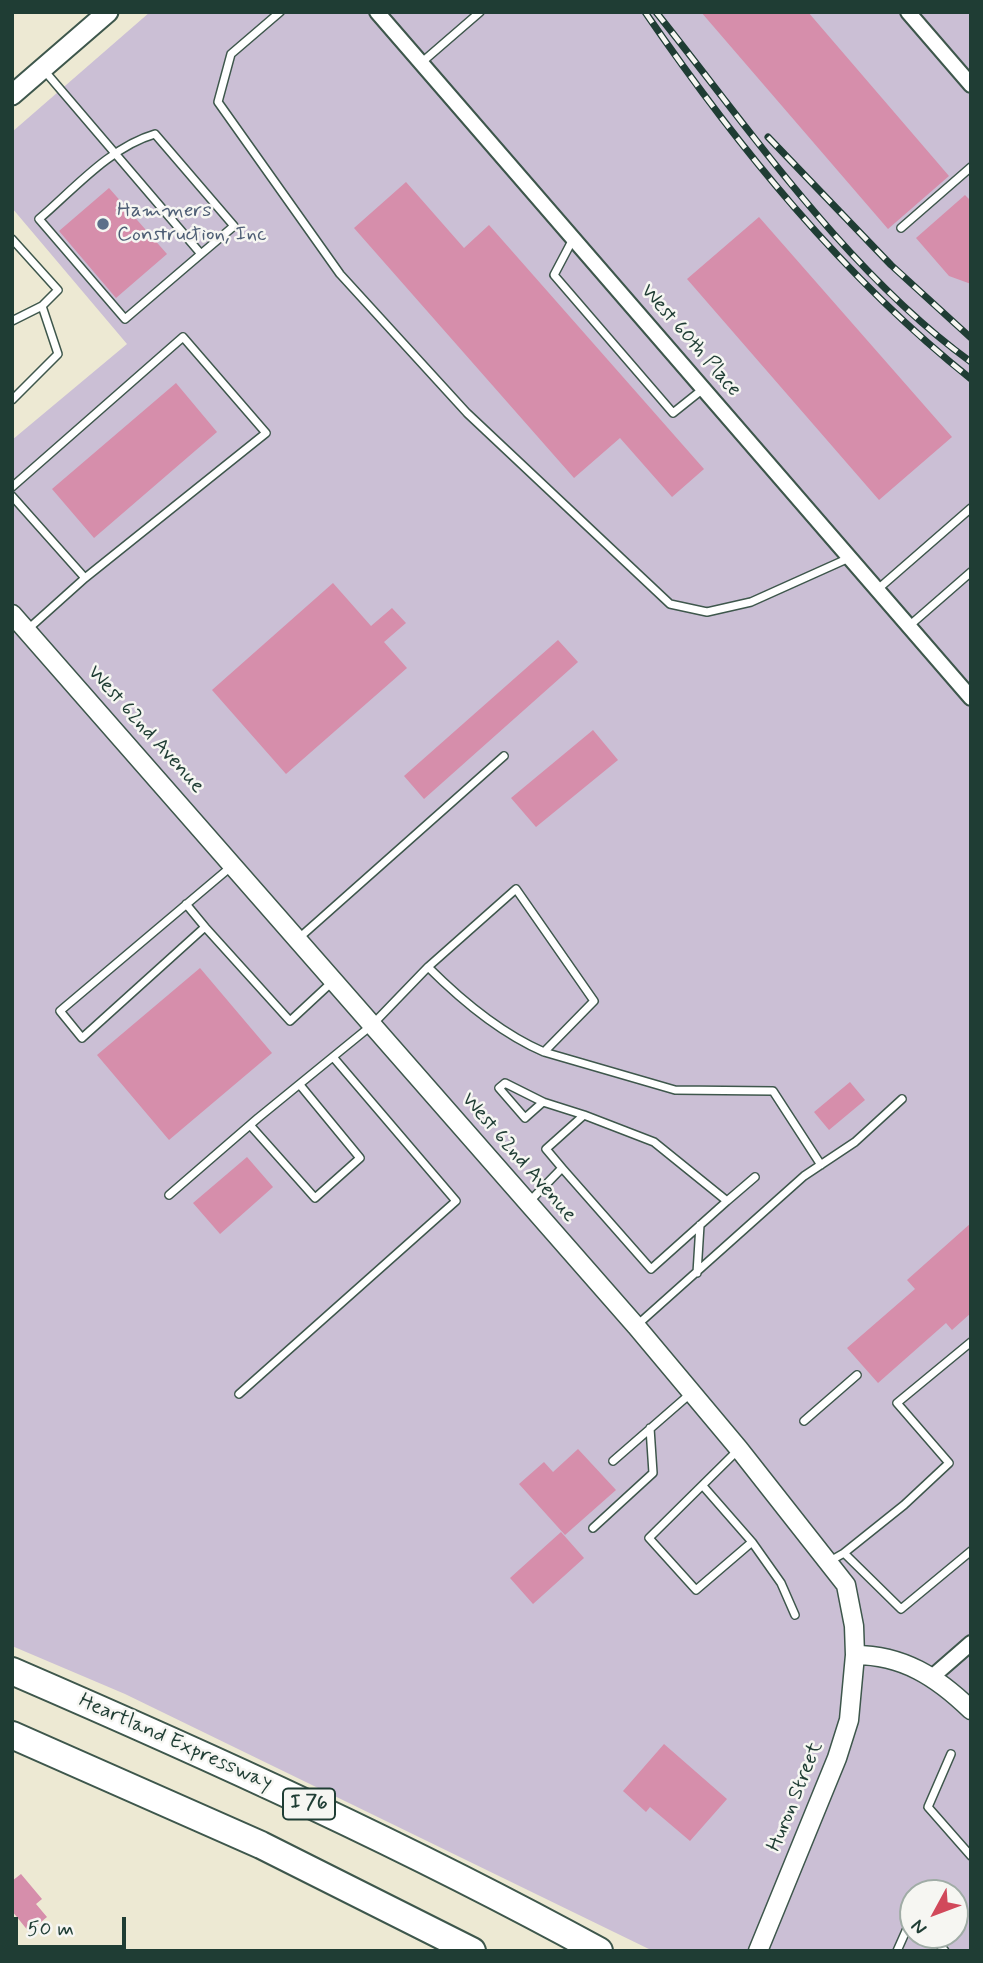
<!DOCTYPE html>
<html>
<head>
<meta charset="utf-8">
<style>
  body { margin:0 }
  #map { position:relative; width:983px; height:1963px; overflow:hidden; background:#ede9d3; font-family:Mynerve,sans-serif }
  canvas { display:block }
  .frame { position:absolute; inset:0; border:14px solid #1f3d34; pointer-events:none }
  .north { position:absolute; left:899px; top:1879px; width:70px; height:70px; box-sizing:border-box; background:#f6f6f2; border:2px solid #a0aca6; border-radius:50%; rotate:229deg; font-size:19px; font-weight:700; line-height:28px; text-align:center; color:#1f3d34 }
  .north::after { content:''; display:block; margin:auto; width:24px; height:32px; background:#d1495b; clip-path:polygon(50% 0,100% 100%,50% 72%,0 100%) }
  .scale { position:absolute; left:14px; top:1917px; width:112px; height:32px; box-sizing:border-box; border:4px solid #1f3d34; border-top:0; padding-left:9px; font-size:21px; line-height:24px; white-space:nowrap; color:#1f3d34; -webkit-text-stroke:5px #f6f6f2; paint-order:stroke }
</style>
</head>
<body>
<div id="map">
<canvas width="983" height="1963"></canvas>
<div class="frame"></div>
<div class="north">N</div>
<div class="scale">50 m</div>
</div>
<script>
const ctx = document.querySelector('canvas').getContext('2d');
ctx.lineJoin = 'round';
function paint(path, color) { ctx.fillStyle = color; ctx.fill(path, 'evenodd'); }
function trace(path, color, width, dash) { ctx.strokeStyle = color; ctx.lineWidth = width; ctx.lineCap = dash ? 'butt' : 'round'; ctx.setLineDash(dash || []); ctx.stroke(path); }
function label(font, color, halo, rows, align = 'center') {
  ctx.font = font + ' Mynerve,sans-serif'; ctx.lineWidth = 5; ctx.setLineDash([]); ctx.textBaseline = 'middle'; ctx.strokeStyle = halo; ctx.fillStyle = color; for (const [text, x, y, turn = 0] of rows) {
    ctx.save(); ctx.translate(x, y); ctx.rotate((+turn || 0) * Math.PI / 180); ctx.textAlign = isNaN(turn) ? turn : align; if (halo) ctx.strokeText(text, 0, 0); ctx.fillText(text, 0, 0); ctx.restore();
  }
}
const industrial = new Path2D(`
  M150,12H971V1951H653L125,1694L12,1646V440L127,344L12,208V132ZM913,1893H955V1935H913Z`);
const building = new Path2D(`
  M701,12H808L949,176L888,229Z
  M406,182L464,248L489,225L704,469L672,497L620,438L574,478L354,228Z
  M109,188L167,254L116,298L59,231Z
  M965,195L971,201V284L949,276L916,238Z
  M759,217L952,437L879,500L687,279Z
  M176,383L217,432L94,538L52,489Z
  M333,583L371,626L392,608L406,623L384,642L407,668L286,774L212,690Z
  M558,640L578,662L424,799L404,776Z
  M593,730L618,760L536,827L511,798Z
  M200,968L272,1053L169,1140L97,1055Z
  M850,1082L865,1100L829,1130L814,1112Z
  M247,1157L273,1187L220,1234L193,1203Z
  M971,1223V1313L952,1330L946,1323L878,1383L847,1348L915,1289L907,1280Z
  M578,1449L616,1490L565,1535L519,1484L544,1462L553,1472Z
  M561,1532L584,1558L533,1604L510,1578Z
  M664,1744L727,1799L690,1841L650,1807L646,1812L623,1791Z
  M21,1874L42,1899L36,1904L47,1917L29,1932L12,1911V1881Z`);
const service = new Path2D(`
  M280,12L231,54L218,102L340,274L467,413L670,604L707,612L751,602L849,558
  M421,63L480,12
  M43,69L201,254L125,319L39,219C74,189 110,147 155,134L234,226L201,254
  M901,228L971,167
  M12,239L58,290L42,306L58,354L12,400
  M573,239L554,275L673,413L703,389
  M12,321L42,306
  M12,487L183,337L266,433L85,578L27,630
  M12,496L85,578
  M878,589L971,508
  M909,626L971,572
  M233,865L60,1011L82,1038L205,927L290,1021L332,982
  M186,904L205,927
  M299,938L504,756
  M544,1052L675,1090L773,1091L821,1165
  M250,1125L315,1198L360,1158L300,1085
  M562,1168L651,1269L727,1201L654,1142L584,1115
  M169,1195L258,1118L372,1025L428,967C461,1000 500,1033 544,1052L594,1001L516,889L428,967
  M727,1201L755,1177
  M528,1203L562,1168L546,1149L584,1115L543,1102L505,1083L499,1088L525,1118L543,1102
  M697,1273L700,1225
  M636,1326L804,1176L855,1142L902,1099
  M239,1394L456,1201L333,1057
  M804,1421L857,1375
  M613,1461L690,1394
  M703,1486L752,1542L696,1590L649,1538L738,1450
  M593,1528L653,1473L650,1428
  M752,1542L781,1583L795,1615
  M844,1553L904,1505L949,1463L897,1403L971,1342
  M830,1561L844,1553L901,1609L971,1551
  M951,1754L928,1807L971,1856
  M931,1935L945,1951
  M897,1951L913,1915`);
const minor = new Path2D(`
  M377,12L971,698
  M908,12L971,85
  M932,1677L971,1643`);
const tertiary = new Path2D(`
  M12,614L636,1326L739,1449L846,1585L854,1626L855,1655L849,1720L837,1758L758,1951
  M855,1655C903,1655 937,1677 971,1710`);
const secondary = new Path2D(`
  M12,95L108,12`);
const motorway = new Path2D(`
  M12,1671C211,1757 409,1847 599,1951
  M12,1735L261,1845L472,1951`);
const rail = new Path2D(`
  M645,12C737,146 843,277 971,379
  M656,12C751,131 847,272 971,362
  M768,137L891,265L971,338`);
const markers = [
  [103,224,7,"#5c6f8a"]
];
const shields = [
  [309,1804,52]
];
const shieldNames = [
  ["I 76",309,1804]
];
const serviceNames = [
  ["Hammers",117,212],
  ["Construction, Inc",117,236]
];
const streetNames = [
  ["West 60th Place",690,341,49],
  ["West 62nd Avenue",145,730,48],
  ["West 62nd Avenue",518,1158,49],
  ["Heartland Expressway",175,1743,24],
  ["Huron Street",796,1797,-68]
];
paint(industrial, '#cbbfd5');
paint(building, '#d68eab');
trace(service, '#3e574c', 10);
trace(minor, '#3e574c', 18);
trace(tertiary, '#3e574c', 21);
trace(secondary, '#3e574c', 23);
trace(motorway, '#3e574c', 30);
trace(service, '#fff', 7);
trace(minor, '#fff', 14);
trace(tertiary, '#fff', 18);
trace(secondary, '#fff', 19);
trace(motorway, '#fff', 26);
trace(rail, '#1f3d34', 7);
trace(rail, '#f6f6f2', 4.5, [13]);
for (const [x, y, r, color] of markers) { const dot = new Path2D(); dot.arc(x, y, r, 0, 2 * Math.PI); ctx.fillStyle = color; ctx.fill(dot); trace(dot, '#f6f6f2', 2.5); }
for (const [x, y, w] of shields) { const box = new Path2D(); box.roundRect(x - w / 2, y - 15.5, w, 31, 5); ctx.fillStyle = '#f6f6f2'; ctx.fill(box); trace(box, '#1f3d34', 2); }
label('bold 19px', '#1f3d34', null, shieldNames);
label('21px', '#4e5e75', '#f6f6f2', serviceNames, 'left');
label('21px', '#1f3d34', '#f6f6f2', streetNames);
</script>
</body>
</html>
